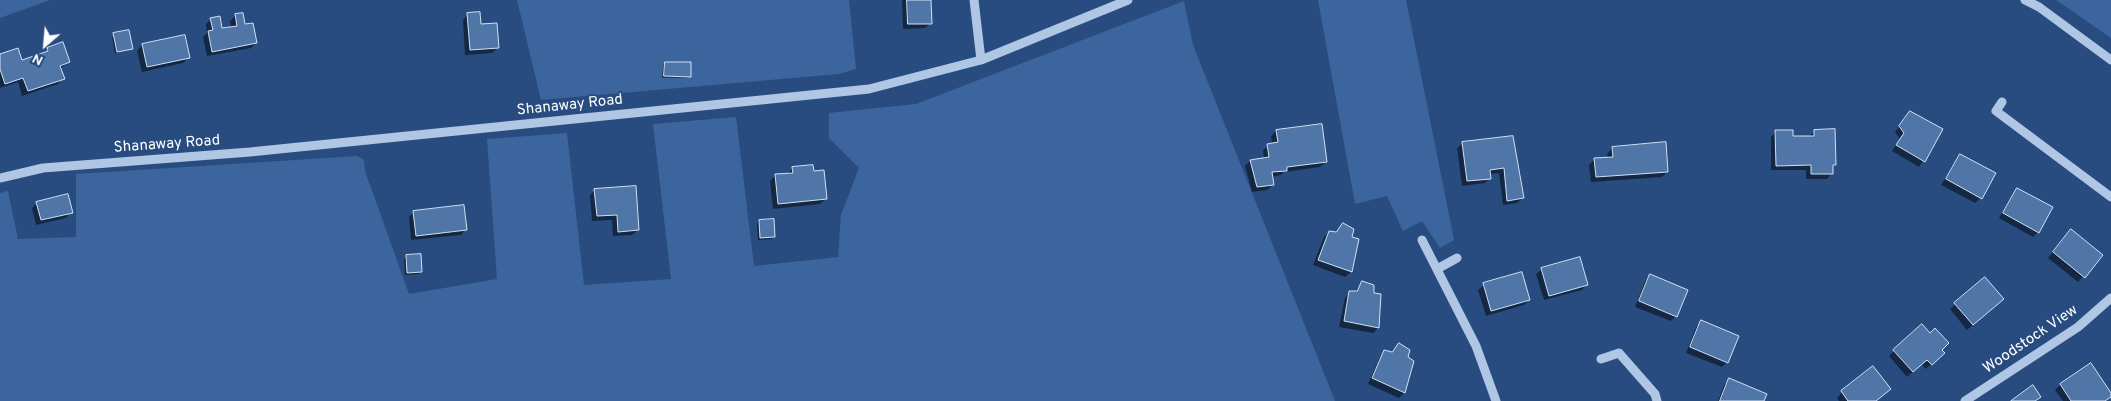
<!DOCTYPE html>
<html>
<head>
<meta charset="utf-8">
<style>
  body { margin:0 }
  #map { position:relative; width:2111px; height:401px; overflow:hidden; background:#284c7f; font-family:Overpass,sans-serif }
  canvas { display:block }
  .north { position:absolute; left:20px; top:20px; width:50px; height:50px; -webkit-text-stroke:4px #284c7f; paint-order:stroke; rotate:207deg; font-size:14px; font-weight:700; line-height:20px; text-align:center; color:#fff }
  .north::after { content:''; display:block; margin:auto; width:18px; height:22px; background:#fff; clip-path:polygon(50% 0,100% 100%,50% 72%,0 100%) }
</style>
</head>
<body>
<div id="map">
<canvas width="2111" height="401"></canvas>
<div class="north">N</div>
</div>
<script>
const ctx = document.querySelector('canvas').getContext('2d');
ctx.lineJoin = 'round';
function paint(path, color) { ctx.fillStyle = color; ctx.fill(path, 'evenodd'); }
function trace(path, color, width, dash) { ctx.strokeStyle = color; ctx.lineWidth = width; ctx.lineCap = dash ? 'butt' : 'round'; ctx.setLineDash(dash || []); ctx.stroke(path); }
function label(font, color, halo, rows, align = 'center') {
  ctx.font = font + ' Overpass,sans-serif'; ctx.lineWidth = 4; ctx.setLineDash([]); ctx.textBaseline = 'middle'; ctx.strokeStyle = halo; ctx.fillStyle = color; for (const [text, x, y, turn = 0] of rows) {
    ctx.save(); ctx.translate(x, y); ctx.rotate((+turn || 0) * Math.PI / 180); ctx.textAlign = isNaN(turn) ? turn : align; if (halo) ctx.strokeText(text, 0, 0); ctx.fillText(text, 0, 0); ctx.restore();
  }
}
const green = new Path2D(`
  M0,0H50L0,18Z
  M517,0H849L856,69L839,74L541,100Z
  M1318,0H1406L1454,240L1440,248L1422,221L1403,231L1387,196L1355,204Z
  M2056,0H2111V38Z
  M1184,1L1193,45L1335,401H0V193L8,191L18,239L76,237V174L357,156L364,160L365,171L409,294L497,279L487,139L567,133L584,285L671,279L653,124L736,117L754,266L838,257L841,215L859,168L829,138V113L916,104Z`);
const shadow = new Path2D(`
  M902,0H930L931,23L925,28L903,29Z
  M468,14L498,47L492,53L465,55L463,20Z
  M235,16L256,43L251,48L207,56L203,37L207,33L206,24L211,19L221,30L231,28L230,21Z
  M114,35L131,48L115,53L112,37Z
  M142,45L188,58L183,63L142,72L137,51Z
  M48,49L69,62L60,69L63,78L58,84L22,96L18,82L0,88V56L21,61L43,54Z
  M665,63L689,76L687,78H662L663,65Z
  M1910,113L1942,130L1919,167L1892,151L1900,139L1895,132Z
  M1276,131L1326,162L1320,167L1284,172L1281,175L1272,177L1273,185L1267,190L1252,192L1245,166L1250,161L1264,159L1263,150L1272,144L1271,136Z
  M1776,131L1792,138L1809,137L1815,131L1835,165L1832,168V173L1827,179H1806V170H1771V137Z
  M1463,143L1516,172H1520L1523,198L1517,203L1503,205L1499,173L1490,174V178L1485,183L1462,186L1457,148Z
  M1612,148L1667,172L1662,177L1591,182L1589,165L1594,160L1608,158L1607,154Z
  M1960,155L1981,198L1975,203L1941,185Z
  M793,168L826,199L820,204L773,209L770,181L776,175L787,174Z
  M2017,189L2038,232L2033,237L1999,218Z
  M595,190L638,230L632,235L613,236L612,220L592,221L590,195Z
  M37,203L71,212L66,218L36,225L32,208Z
  M414,212L466,229L461,235L411,240L409,217Z
  M759,221L774,237L772,239L758,240L757,223Z
  M1343,225L1351,237L1357,240L1351,272L1345,277L1313,265L1324,237L1329,232L1335,233Z
  M2066,236L2101,256L2078,282L2048,258Z
  M406,257L421,272L419,274L405,275L404,259Z
  M1542,269L1587,284L1582,290L1544,300L1536,274Z
  M1650,276L1676,316L1671,321L1635,307L1645,281Z
  M1985,279L1997,304L1967,330L1950,309Z
  M1362,283L1378,328L1373,333L1339,327L1345,298L1350,292H1355Z
  M1484,285L1529,300L1524,305L1486,316L1478,290Z
  M1702,322L1727,362L1722,367L1686,353L1696,327Z
  M1940,350L1943,353L1926,369L1921,364L1907,377L1889,356L1894,351Z
  M1385,352L1412,361L1404,393L1399,398L1368,384L1380,357Z
  M1873,368L1876,401H1839L1837,398L1842,392Z
  M1729,380L1763,401H1718L1724,385Z
  M2061,384L2111,395V396L2106,401H2063L2055,390Z`);
const building = new Path2D(`
  M907,0H931L932,24H908Z
  M480,12L481,24L497,23L499,48L470,50L467,13Z
  M243,13L245,24L253,23L257,43L212,52L208,31L213,30L210,18L220,16L222,28L237,26L235,14Z
  M129,30L133,49L117,52L113,33Z
  M185,35L190,58L147,67L142,44Z
  M63,42L70,62L60,66L65,79L28,91L23,78L5,84L0,69V54L18,48L22,60L48,51L47,48Z
  M665,62H691V77L664,76Z
  M1910,111L1943,129L1925,162L1896,145L1904,133L1899,126Z
  M1322,124L1327,162L1287,167V171L1272,172L1274,185L1257,187L1250,160L1269,157L1267,144L1278,142L1276,130Z
  M1835,129L1836,165H1833V174H1811V165L1776,166L1775,130H1793V136H1814V130Z
  M1513,136L1524,198L1507,201L1504,168L1490,170L1491,179L1467,181L1462,142Z
  M1666,142L1668,172L1596,177L1594,158L1613,157L1612,147Z
  M1960,154L1996,173L1982,199L1946,179Z
  M813,165L814,171L824,170L827,199L778,204L775,174L793,173L792,167Z
  M636,186L639,230L618,232L617,215L597,216L594,189Z
  M2017,188L2053,207L2039,233L2003,213Z
  M68,194L73,213L41,220L36,202Z
  M464,205L467,230L416,236L413,211Z
  M774,219L775,237L760,238L759,220Z
  M1343,223L1354,229L1352,237L1359,239L1352,272L1318,260L1329,231L1336,232Z
  M2071,229L2103,255L2085,278L2053,252Z
  M421,254L422,272L407,273L406,255Z
  M1580,257L1588,285L1549,296L1541,268Z
  M1522,272L1530,300L1491,311L1483,283Z
  M1650,274L1688,290L1677,317L1639,301Z
  M1985,277L2004,299L1973,325L1954,303Z
  M1362,281L1374,285V293L1381,294L1379,328L1344,321L1349,291H1357Z
  M1701,320L1739,336L1728,363L1690,347Z
  M1922,324L1930,333L1935,328L1949,343L1942,350L1945,353L1932,365L1927,360L1913,372L1893,350Z
  M1399,343L1410,350L1408,357L1414,361L1405,393L1372,378L1384,350L1392,352Z
  M2091,363L2111,393V397L2105,401H2071L2060,384Z
  M1873,366L1891,389L1876,401H1848L1841,391Z
  M1729,378L1767,394L1764,401H1720Z
  M2033,385L2041,397L2035,401H2011Z`);
const minor = new Path2D(`
  M974,0L981,60
  M2025,0L2039,7L2111,60
  M2002,102L1996,111L2111,197
  M0,178L43,168L250,152L869,89L981,60L1128,0
  M1422,240L1476,346L1496,401
  M1437,269L1457,258
  M1601,359L1619,353L1655,394L1657,401
  M1965,401L2078,327L2111,298`);
const streetNames = [
  ["Shanaway Road",570,106,-6],
  ["Shanaway Road",167,145,-4],
  ["Woodstock View",2031,340,-34]
];
paint(green, '#3c659d');
paint(shadow, '#0007');
paint(building, '#5076a8');
trace(building, '#d1e1f4', 1);
trace(minor, '#afc6e5', 9);
label('15px', '#fff', '#284c7f', streetNames);
</script>
</body>
</html>
